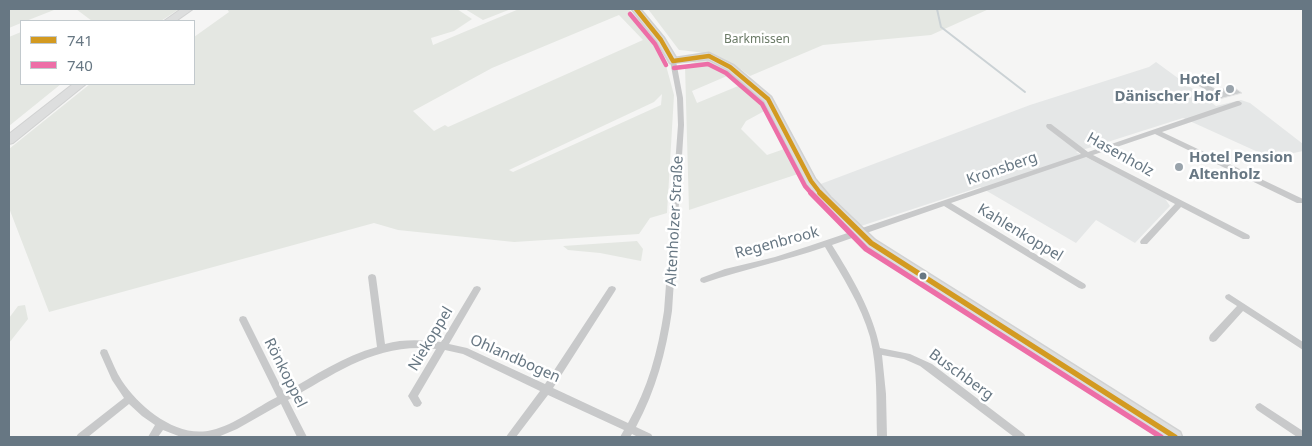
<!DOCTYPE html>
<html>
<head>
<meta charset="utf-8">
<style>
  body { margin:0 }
  #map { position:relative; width:1312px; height:446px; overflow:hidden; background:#f5f5f4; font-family:"Noto Sans",sans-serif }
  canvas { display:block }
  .frame { position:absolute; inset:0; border:10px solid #677783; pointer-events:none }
  .legend { position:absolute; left:20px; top:20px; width:175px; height:65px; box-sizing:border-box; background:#fff; border:1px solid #c2c9cd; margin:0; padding:6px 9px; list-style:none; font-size:15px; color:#677783 }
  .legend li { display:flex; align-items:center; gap:10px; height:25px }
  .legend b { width:25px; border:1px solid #c2c9cd }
</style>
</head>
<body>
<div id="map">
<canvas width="1312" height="446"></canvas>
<div class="frame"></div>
<ul class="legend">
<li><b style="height:6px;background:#d39a21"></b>741</li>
<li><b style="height:6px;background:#ed6ea7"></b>740</li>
</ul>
</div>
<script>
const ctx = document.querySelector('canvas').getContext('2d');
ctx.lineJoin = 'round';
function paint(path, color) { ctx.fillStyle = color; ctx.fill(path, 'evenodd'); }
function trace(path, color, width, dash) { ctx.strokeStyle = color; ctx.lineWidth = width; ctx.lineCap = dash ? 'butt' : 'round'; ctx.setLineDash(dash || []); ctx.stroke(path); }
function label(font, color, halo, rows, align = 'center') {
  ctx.font = font + ' "Noto Sans",sans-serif'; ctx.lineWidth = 5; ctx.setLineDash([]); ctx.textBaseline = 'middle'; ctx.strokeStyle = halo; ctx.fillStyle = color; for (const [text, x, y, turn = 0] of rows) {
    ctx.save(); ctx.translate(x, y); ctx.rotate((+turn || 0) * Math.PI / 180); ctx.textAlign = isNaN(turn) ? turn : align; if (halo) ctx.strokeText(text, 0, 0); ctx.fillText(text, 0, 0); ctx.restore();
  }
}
const built = new Path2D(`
  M1156,62L1216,106L1241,100L1250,103L1303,144V151L1289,154L1280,162L1183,118L1076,152L1164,197L1170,206L1135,243L1096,220L1076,243L980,187L861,226L853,223L818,185L1030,105L1149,67Z`);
const green = new Path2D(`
  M9,9H52L54,10L26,21H21V23L9,28Z
  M76,9H179L161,21H92Z
  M227,9H281L284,10L287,9H457L472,19L454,31L431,38L433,45L519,9H628L640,20L658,47L664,58L674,95L667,213L650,218L639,234L514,242L398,230L374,223L49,312L9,208V149L90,84H194V37L229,12ZM619,15L643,40L448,127L445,125L434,131L413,111L492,68ZM662,94L661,105L513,172L509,170L654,102Z
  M465,9H511L483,20Z
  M648,9L663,10L989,9L931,35L823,45L750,76C724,56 711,53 679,50Z
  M21,32V84H61L9,126V37Z
  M703,59L716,62L734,73L692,91L697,103L743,84L756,95L768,109L746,121L741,129L767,155L787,148L801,173L689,210L685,66Z
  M637,241L643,249L641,261L600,253L568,250L563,246Z
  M25,305L28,319L9,343V318L18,306Z`);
const stream = new Path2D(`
  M937,9L941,27L1025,92`);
const building = new Path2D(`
  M1202,79L1215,89L1220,90L1232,86L1242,93L1219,99L1193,82Z`);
const street = new Path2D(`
  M673,59L676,61L683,98L684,125L672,311C666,352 656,390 636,427L651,434L653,437H638L632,434L630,437H620L624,430L548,395L516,437H506L508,434L540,391L463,354L445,350L418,396L422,403L420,406L417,407L414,406L408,396L436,349C377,342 337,373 288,400L307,437H297L281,404L237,429L218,437H181L163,430L158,437H148L155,425L142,416L129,404L88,437H76L78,434L124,398L112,380L100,353L101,350L104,349L107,350C112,361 116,372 122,381C140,408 178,439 212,430C234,425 257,407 277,397L239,320L240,317L243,316L246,317L284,393C314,376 344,356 377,347L368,277L369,275L372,274L375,275L376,277L385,344C403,339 422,340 441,342L474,287L477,286L480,287L481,289L449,344L467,348L545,384L609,287L612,286L615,287L616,289L615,291L553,388L628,423C648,388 658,351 664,311L678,125L677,98L670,61Z
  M1237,101H1239L1242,103L1241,105L1162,132L1303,199V203H1297L1155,134L1093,155L1249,235L1250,237L1249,239H1243L1181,207L1147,244H1141L1140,242L1141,240L1175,204L1086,157L951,203L1085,284L1086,286L1085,288L1082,289L1079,288L944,206L832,245C852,277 872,310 880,348L910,354L932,364L1024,434L1026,437H1014L920,366L904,359L882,355L886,394L887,437H877C876,404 878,369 870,337C861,305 842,276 825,247C785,261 744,269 704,283L701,282L700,280L701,278L725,269L775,257L809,246L1081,154L1047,128L1046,126L1047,124H1051L1088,152Z
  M1229,294L1303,342V350L1243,311L1216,341L1213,342L1210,341L1209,338L1210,335L1237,306L1226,299L1225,297L1226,295Z
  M1260,403L1303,431V437H1297L1257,410L1255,407L1257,404Z`);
const secondary = new Path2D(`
  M632,9H640L664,38L676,58L709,53L733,65L771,97L815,179L830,197L875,240L1180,432L1182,437H1163L867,246L822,203L807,184L764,101L727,69L708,59L670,63L657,41Z`);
const highway = new Path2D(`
  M181,9H193L176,21H164Z
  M73,84H86L13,143L9,144V134Z`);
const bus1Far1 = new Path2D(`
  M636,9L661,40L673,61
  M673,61L709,56L730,67L768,99L811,181L821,194`);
const bus1 = new Path2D(`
  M820,193L871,243L1175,437`);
const bus2Far1 = new Path2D(`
  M630,14L655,44L666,65
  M674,68L708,64L726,73L762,104L805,186L812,194`);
const bus2 = new Path2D(`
  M811,193L866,249L1161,437`);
const markers = [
  [1230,89,5,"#99a3ab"],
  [1179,167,5,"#99a3ab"],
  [923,276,4.5,"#677783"]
];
const farParknames = [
  ["Barkmissen",757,40]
];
const poiNames = [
  ["Hotel",1220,80],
  ["Dänischer Hof",1220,97],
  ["Hotel Pension",1189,158,"left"],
  ["Altenholz",1189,175,"left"]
];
const streetNames = [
  ["Hasenholz",1120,155,29],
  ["Kronsberg",1002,169,-19],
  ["Altenholzer Straße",675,221,-87],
  ["Kahlenkoppel",1020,233,31],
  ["Regenbrook",777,243,-15],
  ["Niekoppel",431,339,-59],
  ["Ohlandbogen",515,359,24],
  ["Rönkoppel",285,373,63],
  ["Buschberg",961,375,36]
];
paint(built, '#e5e7e7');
paint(green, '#e4e7e2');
trace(stream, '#cbd2d5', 2);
paint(building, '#cccecf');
trace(building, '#e4e4e4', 1);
trace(secondary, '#d1d2d2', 3);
trace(highway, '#d1d2d2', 2);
paint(street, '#c8c9ca');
paint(secondary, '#dddede');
paint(highway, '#dddede');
trace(bus1Far1, '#d39a21', 4.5);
trace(bus1, '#d39a21', 5.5);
trace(bus2Far1, '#ed6ea7', 4.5);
trace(bus2, '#ed6ea7', 5.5);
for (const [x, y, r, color] of markers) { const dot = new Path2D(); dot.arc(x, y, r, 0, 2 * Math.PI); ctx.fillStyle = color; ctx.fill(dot); trace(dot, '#fff', 2); }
label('12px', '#6a7a66', '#fff', farParknames);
label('bold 15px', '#677783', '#fff', poiNames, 'right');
label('15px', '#677783', '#fff', streetNames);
</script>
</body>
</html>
